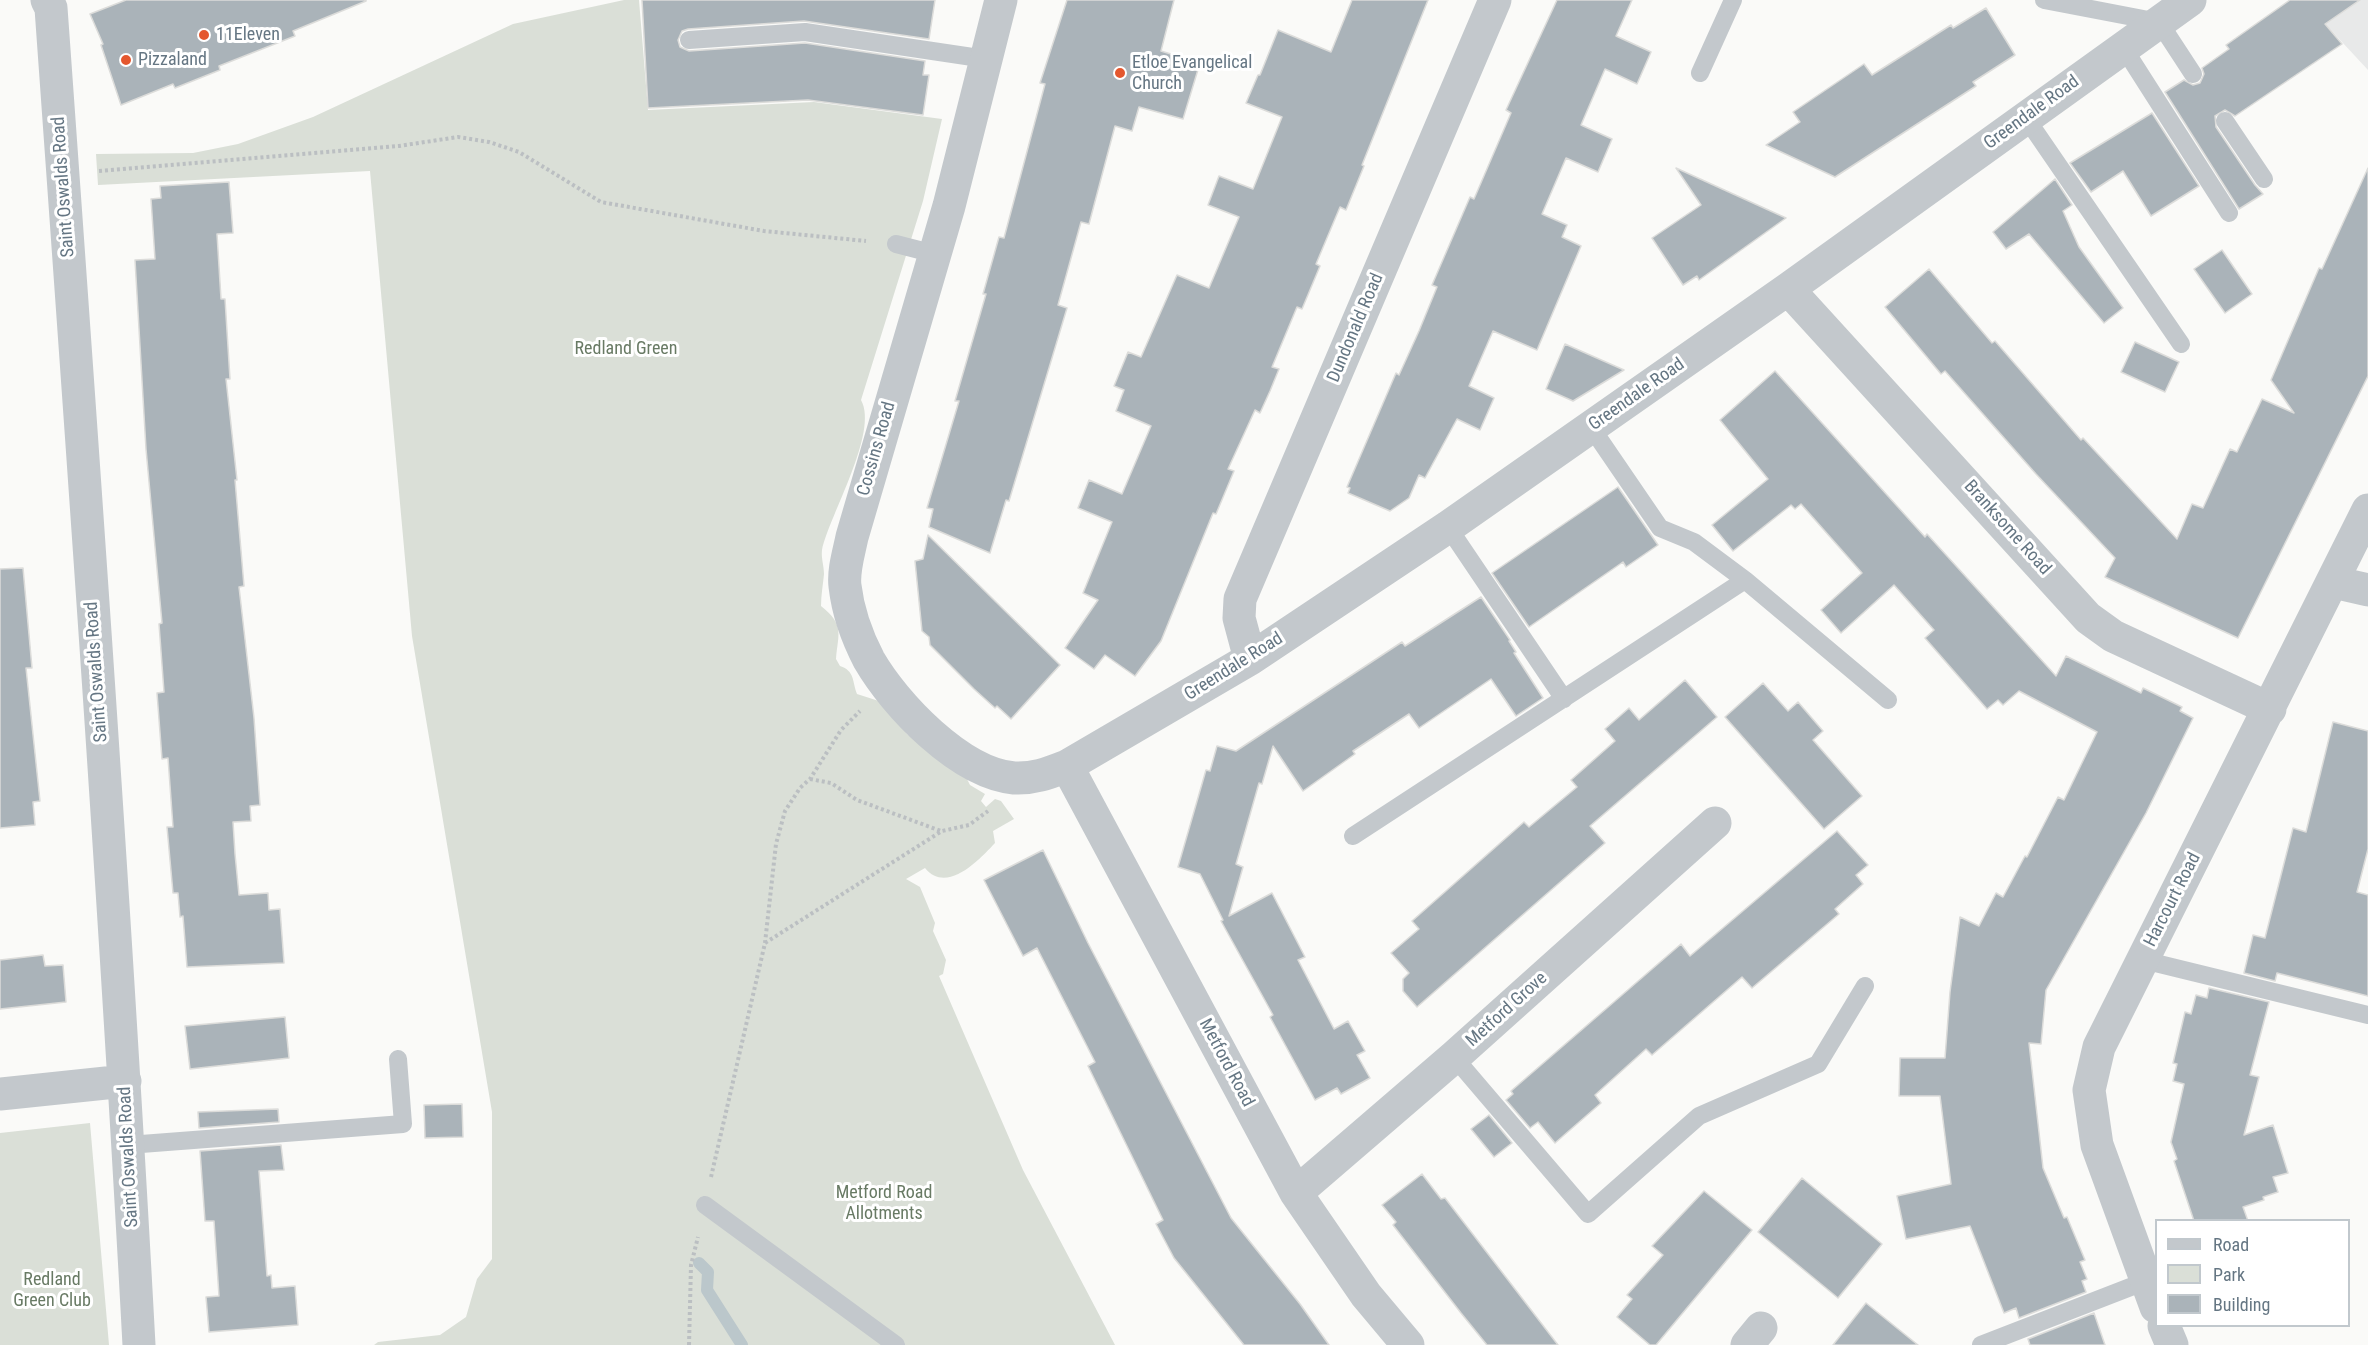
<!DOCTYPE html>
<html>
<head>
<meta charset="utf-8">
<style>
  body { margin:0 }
  #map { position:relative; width:2368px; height:1345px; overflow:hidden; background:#fafaf8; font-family:"Roboto Condensed",sans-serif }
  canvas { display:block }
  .legend { position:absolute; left:2155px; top:1219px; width:195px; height:108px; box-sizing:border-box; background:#fff; border:2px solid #c1c8cd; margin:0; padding:8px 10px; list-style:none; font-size:18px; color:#657683 }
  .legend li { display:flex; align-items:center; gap:12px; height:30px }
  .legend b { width:30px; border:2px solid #c1c8cd }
</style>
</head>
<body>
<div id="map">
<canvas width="2368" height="1345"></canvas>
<ul class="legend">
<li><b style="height:8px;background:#c3c8cc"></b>Road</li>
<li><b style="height:16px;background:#dadfd7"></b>Park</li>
<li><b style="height:16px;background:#aab3b9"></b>Building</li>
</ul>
</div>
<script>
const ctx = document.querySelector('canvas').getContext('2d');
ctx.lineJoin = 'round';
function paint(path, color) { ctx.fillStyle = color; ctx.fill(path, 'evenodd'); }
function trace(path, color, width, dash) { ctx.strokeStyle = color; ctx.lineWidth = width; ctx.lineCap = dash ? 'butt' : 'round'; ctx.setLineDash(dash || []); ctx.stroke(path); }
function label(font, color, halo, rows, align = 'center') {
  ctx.font = font + ' "Roboto Condensed",sans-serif'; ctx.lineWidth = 6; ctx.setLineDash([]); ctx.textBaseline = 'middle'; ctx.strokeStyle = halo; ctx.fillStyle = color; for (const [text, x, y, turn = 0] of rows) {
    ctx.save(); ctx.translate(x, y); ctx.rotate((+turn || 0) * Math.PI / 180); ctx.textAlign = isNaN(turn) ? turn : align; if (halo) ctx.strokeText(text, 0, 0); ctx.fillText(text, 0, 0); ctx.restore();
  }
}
const built = new Path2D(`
  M2303,0H2368V70Z`);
const green = new Path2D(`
  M624,0H639L648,110L814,102L942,119L923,201L861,400C879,432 830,514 822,550C821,558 824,566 824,574C823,585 821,595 821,606C845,625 838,634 836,659L840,666C855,671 852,681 857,694L885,703L907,734L967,779L970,785L985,794L981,801L986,807L995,799L1001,801L1014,819L993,831L995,843C980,859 947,895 925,868L906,879L920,887L935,923L933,931L946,960L943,974L939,976L1023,1170L1115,1345H374L378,1342L440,1335L466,1317L477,1279L492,1259V1112L412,636L370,171L98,185L96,154L193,153L238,144L313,117L513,24Z
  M90,1123L109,1345H0V1133Z`);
const stream = new Path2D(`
  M699,1263L708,1272L707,1290L742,1345`);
const building = new Path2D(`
  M126,0H366V1L293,31L295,36L219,66L220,70L175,88L173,84L121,105L101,45L103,44L90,14Z
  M642,0H935L929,39L804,21L688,29L682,31L678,40L680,47L689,51L805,43L925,61L923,75H929L923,115L808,100L648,108Z
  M1067,0H1174L1161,51L1200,63L1183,119L1139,107L1132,131L1115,126L1089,224L1081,222L1058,305L1067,308L1009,501L1006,500L990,553L929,527L933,509L927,508L959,401H955L986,294H983L999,237L1004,238L1045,84L1040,83Z
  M1352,0H1428L1362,165L1364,166L1346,210L1340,207L1316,264L1320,266L1302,309L1297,307L1272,367L1279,369L1270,391L1260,413L1255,410L1228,469L1234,471L1216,514L1213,513L1161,641L1135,676L1105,655L1094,669L1065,648L1098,600L1083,593L1112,522L1078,508L1089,480L1122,494L1151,426L1116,411L1124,390L1114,386L1128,352L1141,357L1177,275L1209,288L1239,217L1208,205L1219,176L1253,189L1282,117L1246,103L1258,75H1260L1278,30L1331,52Z
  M1557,0H1632L1616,36L1651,52L1637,84L1605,69L1581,125L1612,139L1598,172L1566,158L1542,214L1567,225L1562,237L1581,246L1537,350L1493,331L1469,386L1494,398L1480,430L1457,419L1425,478L1419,475L1409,498L1390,511L1348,493L1350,488L1347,487L1396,373L1399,375L1419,331L1437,287L1432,285L1470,197L1474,199L1511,113L1506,110Z
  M2290,0H2360L2325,24L2342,44L2235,116L2225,110L2215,116L2216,127L2255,185L2263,194L2239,209L2165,92L2184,80L2193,85L2200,83L2204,74L2202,68L2229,49L2226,45Z
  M1986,8L2015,55L1973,82L1976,86L1835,177L1766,145L1800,122L1793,112L1864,64L1872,75L1951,25L1953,28Z
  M2152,113L2199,186L2151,216L2123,171L2091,192L2070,163Z
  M1676,168L1786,218L1699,280L1697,276L1683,285L1652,238L1701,205Z
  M2368,168V376L2238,638L2105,577L2115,558L2036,474L1945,371L1941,374L1885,307L1929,269L1992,343L1995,341L2081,440L2083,438L2177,539L2192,504L2203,508L2230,449L2237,452L2262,399L2294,413L2271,380L2319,268L2322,269Z
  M2055,179L2072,205L2063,211L2079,247L2123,308L2104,323L2029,234L2006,249L1993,232Z
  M229,182L233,233L217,234L221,299H225L230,379H226L237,480H235L244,586L239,587L254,718L260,805L250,806L251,821L233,822L235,854L239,895L268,893L269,910L280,909L284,963L187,967L183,916L180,917L178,893H173L167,827H173L168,758L162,759L157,693L164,692L159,624L162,623L146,449L135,260L155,259L151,199L161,198L160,186Z
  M2222,250L2252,294L2225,313L2194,269Z
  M2135,342L2179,362L2165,392L2121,372Z
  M1565,344L1624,370L1573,401L1546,389Z
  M1775,371L1925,537L1927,534L2056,676L2066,656L2141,693L2143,688L2182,707L2180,711L2193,718L2146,813L2046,990L2041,1044L2029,1043L2043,1168L2064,1218L2067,1217L2085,1260L2080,1262L2087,1279L2082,1281L2086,1292L2019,1318L2016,1308L2004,1313L1970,1226L1906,1239L1897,1196L1951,1184L1940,1096H1899L1900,1058H1945L1950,992L1960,917L1979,926L1996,893L2003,897L2025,856L2027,857L2058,797L2064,800L2097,732L2019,691L2003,705L1998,700L1987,709L1925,638L1934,630L1894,585L1841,633L1821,610L1862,573L1801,504L1795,509L1791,505L1733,551L1712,525L1768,479L1720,420Z
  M1618,487L1658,545L1626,567L1623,562L1529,627L1492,573Z
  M928,535L1060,665L1011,719L997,706L995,708L974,689L930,645L929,637L922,631L915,561L923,559Z
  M23,568L32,668H26L40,801L33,802L35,825L0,828V569Z
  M1481,597L1510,640L1509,641L1516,652L1514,653L1543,698L1516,716L1491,679L1419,728L1409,714L1353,751L1355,754L1303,791L1273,746L1262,784L1259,783L1236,864L1243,867L1229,916L1272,893L1305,957L1298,960L1334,1029L1348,1021L1365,1051L1357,1055L1370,1078L1341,1094L1337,1088L1315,1100L1270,1017L1273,1015L1221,921L1223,920L1200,874L1178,867L1206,770L1210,771L1217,746L1236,751L1402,642L1405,646Z
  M1685,680L1717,717L1590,826L1605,843L1417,1007L1403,991V979L1409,973L1391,953L1419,929L1412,921L1524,822L1529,827L1577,787L1571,780L1615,741L1605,729L1629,708L1639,720Z
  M1763,683L1788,711L1798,702L1823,731L1813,740L1862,796L1824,829L1725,717Z
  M2333,722L2368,731V849L2357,892L2368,895V996L2277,973L2275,981L2244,973L2253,935L2265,938L2293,828L2306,832Z
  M1837,831L1868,865L1856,875L1863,884L1835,909L1839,914L1752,988L1742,977L1652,1055L1646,1049L1595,1095L1601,1103L1555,1143L1538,1122L1530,1128L1506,1100L1513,1094L1511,1091L1681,944L1690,956Z
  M1043,850L1088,943L1231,1218L1300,1304L1329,1345H1244L1174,1258L1156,1224L1163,1220L1088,1066L1095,1062L1037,948L1023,956L984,880Z
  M43,955L45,966L63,965L66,1002L0,1009V960Z
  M2209,988L2269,1002L2250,1075L2259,1077L2244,1135L2273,1125L2288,1173L2273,1177L2278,1192L2263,1197L2264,1200L2243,1207L2248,1221H2194L2174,1161L2177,1159L2171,1142L2184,1084L2173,1081L2177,1064L2173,1063L2185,1012L2191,1014L2196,995L2207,998Z
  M285,1017L289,1058L190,1069L185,1026Z
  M462,1104L463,1137L425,1138L424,1105Z
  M278,1109L279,1122L199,1128L198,1112Z
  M1489,1115L1512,1143L1494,1157L1471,1129Z
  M281,1145L284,1170L259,1171L267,1276L271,1275L272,1288L295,1286L298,1325L209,1332L206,1297L219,1296L214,1221H205L200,1151Z
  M1422,1174L1441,1199L1445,1198L1558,1345H1487L1461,1313L1393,1225L1396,1222L1382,1205Z
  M1802,1178L1882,1244L1838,1298L1758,1232Z
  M1704,1191L1752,1230L1656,1345H1650L1617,1317L1632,1299L1627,1295L1663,1255L1652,1246Z
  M1866,1303L1918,1345H1833Z
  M2094,1313L2105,1345H2030L2028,1339Z`);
const path = new Path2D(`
  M99,171L399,146L458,137L489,142L519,152L601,202L764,231L866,241
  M810,779L831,783L857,800L941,831
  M765,943L942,831L969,825L988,811
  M711,1177L765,943L776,844L785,811L800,788L810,779L841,730L860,711
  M689,1345L691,1265L698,1237`);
const service = new Path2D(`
  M2044,0L2159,22L2193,74
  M689,40L805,32L986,59
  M2123,47L2229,213
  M1700,73L1733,0
  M2026,118L2181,344
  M2225,121L2264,179
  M896,244L935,254
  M1591,427L1660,528L1694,542L1745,580L1888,700
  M1448,527L1564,699
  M1353,836L1745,580
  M2143,960L2368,1015
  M1454,1057L1588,1214L1699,1116L1818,1064L1865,986
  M128,1145L403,1124L398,1059
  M705,1205L896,1345
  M1981,1345L2146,1281`);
const minor = new Path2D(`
  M47,0L51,8C83,454 115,899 139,1345
  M1001,0L949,206L852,537C849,552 843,571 845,586C848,612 857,637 869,660C895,705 960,773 1014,778C1034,779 1049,773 1067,766L1250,659L1448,527L1788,289L2190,0
  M1788,289L2088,618L2113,636L2270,709
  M2333,582L2368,590
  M1250,659L1239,618L1240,599L1495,0
  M1067,766L1296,1193L1366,1295L1408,1345
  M0,1094L125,1081
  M1296,1193L1454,1057L1715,823
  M2156,1307L2097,1145L2089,1090L2099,1047L2368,510
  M2164,1326L2172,1345
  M1747,1345L1761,1328`);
const markers = [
  [204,35,6,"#e4572e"],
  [126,60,6,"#e4572e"],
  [1120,73,6,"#e4572e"]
];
const poiNames = [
  ["11Eleven",216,35],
  ["Pizzaland",138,60],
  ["Etloe Evangelical",1132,63],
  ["Church",1132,84]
];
const streetNames = [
  ["Greendale Road",2032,113,-36],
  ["Saint Oswalds Road",64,187,-94],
  ["Dundonald Road",1356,328,-67],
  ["Greendale Road",1637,395,-35],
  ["Cossins Road",877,449,-74],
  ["Branksome Road",2007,528,48],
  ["Greendale Road",1234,667,-32],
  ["Saint Oswalds Road",97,672,-94],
  ["Harcourt Road",2173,900,-63],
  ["Metford Grove",1507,1010,-42],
  ["Metford Road",1226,1063,62],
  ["Saint Oswalds Road",129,1157,-93]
];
const parkNames = [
  ["Redland Green",626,349],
  ["Metford Road",884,1193],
  ["Allotments",884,1214],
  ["Redland",52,1280],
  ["Green Club",52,1301]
];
paint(built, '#e8e9e9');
paint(green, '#dadfd7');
trace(stream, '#bbc7cb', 12);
paint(building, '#aab3b9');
trace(building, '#dcdcda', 1.5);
trace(path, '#bbbfc2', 4, [3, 3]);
trace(service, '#c3c8cc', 18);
trace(minor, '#c3c8cc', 33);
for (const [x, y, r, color] of markers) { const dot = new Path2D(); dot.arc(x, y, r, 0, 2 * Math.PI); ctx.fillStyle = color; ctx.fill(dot); trace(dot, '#fff', 2); }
label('18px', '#657683', '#fff', poiNames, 'left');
label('18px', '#657683', '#fff', streetNames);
label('18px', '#687a64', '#fff', parkNames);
</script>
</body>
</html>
